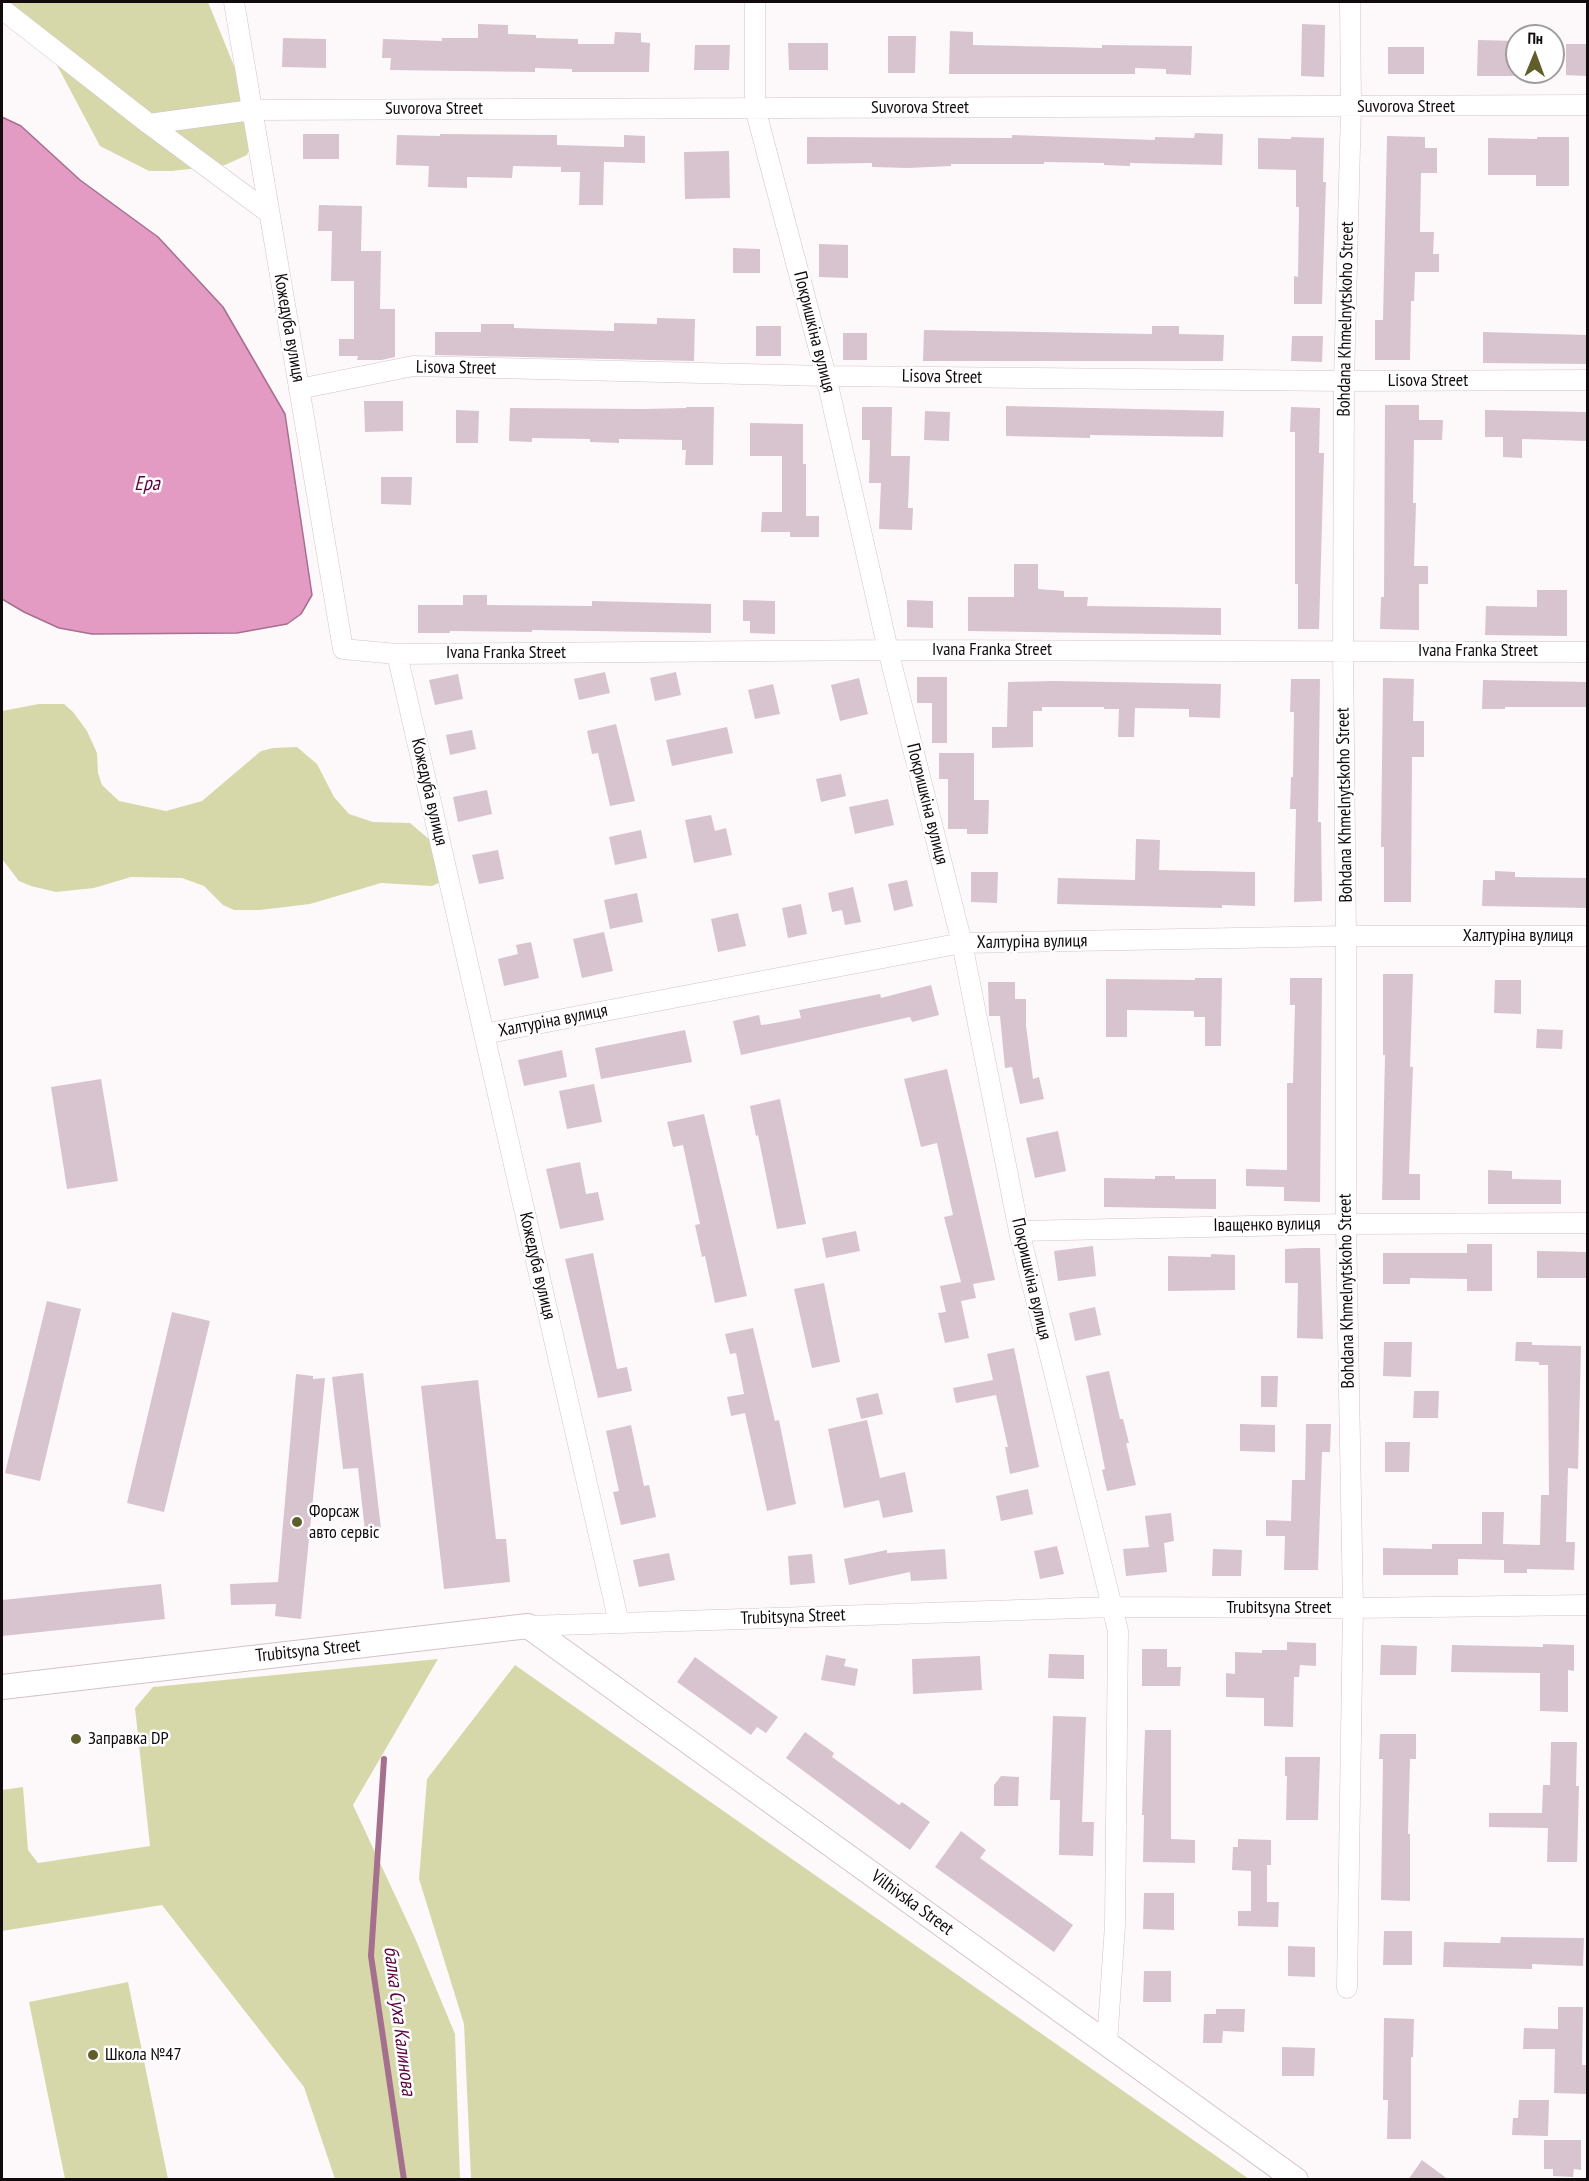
<!DOCTYPE html>
<html>
<head>
<meta charset="utf-8">
<style>
  body { margin:0 }
  #map { position:relative; width:1589px; height:2181px; overflow:hidden; background:#fdf9fb; font-family:"PT Sans Narrow",sans-serif }
  canvas { display:block }
  .frame { position:absolute; inset:0; border:3px solid #110b0e; pointer-events:none }
  .north { position:absolute; left:1505px; top:24px; width:60px; height:60px; box-sizing:border-box; background:#fff; border:2px solid #a09d9f; border-radius:50%; rotate:1deg; font-size:16px; font-weight:700; line-height:24px; text-align:center; color:#110b0e }
  .north::after { content:''; display:block; margin:auto; width:21px; height:27px; background:#605f2b; clip-path:polygon(50% 0,100% 100%,50% 72%,0 100%) }
</style>
</head>
<body>
<div id="map">
<canvas width="1589" height="2181"></canvas>
<div class="frame"></div>
<div class="north">Пн</div>
</div>
<script>
const ctx = document.querySelector('canvas').getContext('2d');
ctx.lineJoin = 'round';
function paint(path, color) { ctx.fillStyle = color; ctx.fill(path, 'evenodd'); }
function trace(path, color, width, dash) { ctx.strokeStyle = color; ctx.lineWidth = width; ctx.lineCap = dash ? 'butt' : 'round'; ctx.setLineDash(dash || []); ctx.stroke(path); }
function label(font, color, halo, rows, align = 'center') {
  ctx.font = font + ' "PT Sans Narrow",sans-serif'; ctx.lineWidth = 5; ctx.setLineDash([]); ctx.textBaseline = 'middle'; ctx.strokeStyle = halo; ctx.fillStyle = color; for (const [text, x, y, turn = 0] of rows) {
    ctx.save(); ctx.translate(x, y); ctx.rotate((+turn || 0) * Math.PI / 180); ctx.textAlign = isNaN(turn) ? turn : align; if (halo) ctx.strokeText(text, 0, 0); ctx.fillText(text, 0, 0); ctx.restore();
  }
}
const green = new Path2D(`
  M2,2H208L252,110L256,133L247,155L225,165L172,171H149L100,146L51,54Z
  M39,704H64L73,712L87,731L97,753L98,773L102,785L119,801L166,811L202,801L261,751L273,748L297,747L317,764L334,797L349,814L373,822L410,823L437,846L443,881L432,886L381,883L310,904L260,910H234L223,905L204,886L182,878L131,877L94,888L56,892L31,886L19,881L2,859V711Z
  M438,1659L353,1805L415,1938L455,2034L460,2179H335L304,2087L162,1905L2,1931V1790L23,1787L28,1850L38,1863L150,1846L135,1708L153,1687Z
  M515,1665L1249,2179H471L464,2024L419,1879L427,1779Z
  M128,1982L168,2179H65L29,2002Z`);
const water = new Path2D(`
  M2,117L21,126L80,180L158,237L223,307L285,414L312,595L301,614L287,624L237,633L92,634L59,628L24,612L2,599Z`);
const stream = new Path2D(`
  M384,1759L371,1956L404,2180`);
const building = new Path2D(`
  M478,24L508,25V34L536,35V38L578,39V44H614L615,32L641,33V42L650,43L649,72H572V69L535,68V72L390,70L391,58H382L383,39L442,41V38H478Z
  M1302,24L1325,25L1324,77L1301,76Z
  M950,31L973,32V45L1102,48V45L1192,46L1191,75L1166,74V69L1135,68V74H949Z
  M888,36H916L915,73H888Z
  M283,38L326,39V68L282,67Z
  M1478,40L1517,41V76H1477Z
  M788,43H828V70H789Z
  M1566,44H1587V76L1566,75Z
  M695,45H730L729,70H694Z
  M1388,47H1424V74H1388Z
  M1195,133L1223,134L1222,165L1130,163V166L1104,165V163L1044,162V164H951V166L908,168L872,167V163L807,164V137L1012,138V135L1155,140V137L1194,138Z
  M303,134H339V159H303Z
  M440,134L557,135V145L624,147V135L645,136V163L604,162L603,205H579L580,172H561V167L513,166L512,178L467,177V188L428,187L429,166L396,165L397,135L440,136Z
  M1387,136L1425,137V148H1437V173H1421L1420,232H1434L1433,254H1439V272H1415L1414,301H1411L1410,360H1375V320H1383Z
  M1291,137L1324,138L1323,182H1326L1322,304H1294V276L1298,277L1299,207H1296V170L1258,169V138L1291,139Z
  M1537,137H1569V186H1536V175H1488V138L1537,139Z
  M729,151L730,198L685,199L684,152Z
  M319,205L362,206L361,251H381L380,309H395V357L382,360H357L358,356H339V339H354V281H331L332,231H318Z
  M819,244L848,245V278L819,277Z
  M733,248L760,249V273H733Z
  M657,318L695,319L694,361L435,355V332H481V324H514V328L614,331V323L657,324Z
  M756,326H781V356H756Z
  M1152,326H1179V334L1224,335L1223,361H923L924,330L1152,334Z
  M1483,332L1587,335V364L1483,363Z
  M843,333H867V360H843Z
  M1292,336H1323L1322,362L1291,361Z
  M364,401H403V431L365,432Z
  M1385,405H1419V420H1443L1442,440H1414L1413,503H1416L1414,566H1428V584H1419V630L1380,629L1381,597H1384Z
  M1006,406L1224,411L1223,437L1090,435V438L1006,436Z
  M686,407H714L713,465H685L686,450H682V440L619,439V443L590,442V439L532,438V442L509,441L510,408L644,409L686,408Z
  M862,407H892L891,456H910L908,508H913L912,530L879,529L881,483H869L870,440H862Z
  M1291,407L1320,408L1319,453H1324L1319,629H1298V584H1295V432H1290Z
  M456,410L479,411L478,443H456Z
  M1485,410L1587,412V441L1522,439V458L1503,457V437H1485Z
  M925,411L950,412L949,441L924,440Z
  M750,423L803,424V464H806V516H819V537H790V532H761L762,512H782V456H750Z
  M381,477H412L411,505L381,504Z
  M1014,564H1038V589L1064,591V597H1088L1087,606L1221,608V635L968,631V597H1014Z
  M1537,590H1567V636L1485,635L1486,606L1537,607Z
  M463,595H487V605L592,606V601L711,604V633L532,630V632L450,631V633H418V605H463Z
  M743,600L775,601V634L750,633V621H743Z
  M907,600L933,601V628L907,627Z
  M605,672L610,693L579,700L574,679Z
  M676,672L681,695L655,701L650,678Z
  M458,674L463,699L435,705L429,680Z
  M917,677H947V743H932V703H917Z
  M859,678L868,714L840,721L831,685Z
  M1383,678L1414,679L1413,721H1424V757H1412L1411,902H1384V847H1381Z
  M1291,679H1320L1318,822H1321L1322,901L1294,902L1296,809H1290L1291,777H1293L1294,712H1290Z
  M1483,680L1587,682V707H1505V709H1482Z
  M1055,681L1221,684L1220,718L1189,717V709L1135,708L1134,737H1118L1119,709H1104V707H1042V711H1033V747L992,748V727H1007L1008,682Z
  M773,684L780,714L755,719L748,690Z
  M616,724L635,801L610,806L598,753L592,754L587,731Z
  M727,727L733,753L672,766L666,740Z
  M472,730L476,749L450,755L446,735Z
  M939,753H974V800H989L988,834H967V829H948V779H939Z
  M841,774L846,796L821,802L816,779Z
  M487,790L492,814L458,822L453,797Z
  M888,799L894,825L855,834L849,807Z
  M711,815L715,831L726,828L732,855L694,863L685,820Z
  M641,830L647,858L615,865L609,837Z
  M1136,839L1160,840L1159,870L1255,872V906L1222,905V908L1057,904L1058,878L1135,880Z
  M498,850L504,879L479,884L472,855Z
  M1495,871L1515,872V877L1587,878V908L1482,906L1483,880H1495Z
  M971,872H998L997,903L971,902Z
  M907,880L913,906L894,911L888,884Z
  M853,887L861,922L845,925L842,910L832,912L828,893Z
  M637,893L643,922L610,929L604,900Z
  M801,904L807,934L788,938L782,908Z
  M738,913L746,946L718,952L711,919Z
  M604,932L613,971L582,978L573,939Z
  M531,942L539,978L504,986L498,959L518,954L516,945Z
  M1383,974H1413L1410,1067H1413L1409,1174H1420V1200H1382L1385,1055H1383Z
  M1195,978H1222L1221,1046H1205V1017H1194V1011L1127,1010V1037H1106V979L1195,980Z
  M1290,978H1322L1320,1202L1284,1201V1187L1246,1186V1169L1287,1170V1083H1293L1295,1005H1290Z
  M1495,980H1521V1014L1494,1013Z
  M988,982H1015V999H1026V1026L1033,1079L1039,1077L1044,1099L1020,1104L1012,1067L1005,1068L1000,1016H989Z
  M931,985L939,1015L912,1022L910,1017L741,1055L733,1021L759,1015L761,1025L769,1024L801,1018L799,1010L880,994L881,998Z
  M1537,1029L1563,1030L1562,1049L1536,1048Z
  M685,1030L692,1062L601,1079L595,1048Z
  M562,1050L567,1077L524,1086L518,1060Z
  M947,1069L995,1280L973,1284L976,1298L961,1301L969,1338L945,1343L938,1313L946,1312L940,1286L961,1282L944,1217L953,1215L937,1143L921,1147L904,1079Z
  M101,1079L118,1181L67,1189L51,1087Z
  M594,1084L602,1122L567,1129L559,1091Z
  M780,1099L806,1224L777,1229L758,1135L756,1136L750,1106Z
  M704,1114L747,1296L715,1303L705,1256L702,1257L695,1225L700,1224L683,1145L673,1147L667,1122Z
  M1058,1131L1066,1171L1035,1178L1026,1138Z
  M580,1162L586,1194L598,1192L604,1220L560,1229L546,1169Z
  M1488,1170L1512,1171V1179L1561,1180V1204H1488Z
  M1155,1176H1175V1179H1216V1209L1104,1207V1178L1155,1179Z
  M856,1231L860,1251L826,1258L822,1238Z
  M1467,1244H1492V1291H1467V1279L1410,1278V1284H1383V1253H1467Z
  M1093,1246L1096,1276L1058,1281L1054,1251Z
  M1303,1248H1320L1323,1339L1297,1338L1298,1283H1285V1249Z
  M1537,1251L1587,1252V1278H1537Z
  M593,1253L617,1369L627,1367L632,1391L598,1398L565,1259Z
  M1211,1254L1235,1255V1290L1168,1291V1256L1211,1257Z
  M824,1283L840,1362L812,1368L794,1289Z
  M47,1301L81,1309L40,1481L5,1473Z
  M1095,1307L1101,1335L1075,1341L1069,1313Z
  M172,1312L210,1321L164,1512L127,1503Z
  M753,1328L775,1421L779,1420L796,1504L767,1511L745,1413L731,1416L727,1397L744,1394L736,1353L730,1354L725,1334Z
  M1384,1342H1412L1411,1377L1383,1376Z
  M1516,1342H1532V1345L1581,1346L1578,1469L1568,1468L1566,1542H1575L1574,1570L1527,1569V1573H1504V1560L1458,1559V1575H1383V1548L1432,1549V1544H1482V1512H1504L1503,1544L1540,1545L1541,1495H1549L1548,1365H1539V1362L1515,1361Z
  M1014,1348L1039,1467L1010,1474L1005,1447H1008L996,1395L956,1403L953,1388L993,1380L987,1354Z
  M1109,1371L1120,1419H1123L1129,1443H1126L1136,1485L1107,1491L1102,1470L1105,1469L1086,1376Z
  M363,1373L381,1529L365,1531L358,1468L343,1469L332,1377Z
  M296,1374L313,1376V1379L325,1378L301,1619L275,1616L276,1604L231,1605L230,1584L278,1582Z
  M1261,1376H1278L1277,1407H1261Z
  M478,1380L496,1539H506L510,1582L444,1589L421,1386Z
  M1414,1391H1439L1438,1418H1413Z
  M878,1393L883,1414L861,1419L856,1398Z
  M867,1420L880,1478L905,1472L913,1512L883,1518L879,1500L844,1508L828,1429Z
  M1240,1424L1275,1425V1452L1240,1451Z
  M1306,1424H1331L1330,1452H1322L1318,1570H1284L1285,1536H1266V1520L1291,1521L1292,1480H1305Z
  M631,1425L644,1486L649,1485L656,1517L621,1525L613,1492L619,1491L606,1431Z
  M1385,1442H1410L1409,1472H1385Z
  M1028,1489L1033,1514L1001,1521L996,1496Z
  M1171,1513L1174,1541L1164,1543L1167,1572L1126,1576L1123,1549L1149,1547L1145,1516Z
  M1057,1546L1064,1574L1040,1579L1034,1551Z
  M945,1549L947,1579L911,1581L910,1572L849,1585L844,1559L887,1550V1553Z
  M1213,1549L1242,1550L1241,1576H1212Z
  M669,1553L675,1580L639,1587L633,1560Z
  M812,1554L815,1583L790,1585L788,1556Z
  M161,1584L165,1619L2,1636V1600Z
  M1287,1642L1316,1643V1666L1300,1665L1299,1677H1294L1293,1727L1264,1726V1698L1226,1697V1673L1235,1674V1652L1262,1653V1650H1287Z
  M1543,1644L1574,1645V1671L1568,1670V1712L1540,1711V1673L1451,1672L1452,1645L1543,1647Z
  M1381,1645L1417,1646L1416,1675H1380Z
  M1142,1649H1167V1667H1181L1180,1686H1142Z
  M1049,1654L1084,1655V1679L1048,1678Z
  M826,1655L846,1659L844,1666L858,1669L855,1686L821,1680Z
  M980,1656L982,1690L913,1694L912,1659Z
  M695,1657L778,1717L766,1733L757,1727L751,1735L677,1682Z
  M1053,1716L1086,1717L1082,1822H1094L1093,1856L1059,1855L1060,1800H1050Z
  M1145,1730H1171V1839L1195,1840V1863L1143,1862L1144,1815H1142Z
  M805,1732L834,1753L832,1757L899,1805L902,1802L930,1822L910,1850L786,1758Z
  M1380,1734H1416V1759H1410L1408,1834H1410V1901L1381,1900L1383,1759H1379Z
  M1551,1742H1577L1576,1786H1579L1577,1862H1547L1548,1828L1489,1827V1813H1542L1543,1785H1550Z
  M1285,1757H1320L1318,1820H1286L1287,1776H1285Z
  M1001,1776L1019,1777L1018,1806H994V1785Z
  M961,1831L986,1850L980,1858L1073,1925L1054,1952L935,1867Z
  M1238,1839L1271,1840V1865H1267V1902H1279L1278,1927L1238,1926V1911H1251V1871L1232,1870L1233,1847H1238Z
  M1144,1893H1174V1930L1143,1929Z
  M1384,1931H1412V1965H1383Z
  M1501,1937L1584,1938L1583,1966L1532,1964V1969L1443,1967L1444,1942L1500,1943Z
  M1288,1946L1315,1947V1977L1288,1976Z
  M1144,1971H1171V2002H1143Z
  M1558,2007H1583L1582,2065H1587V2094L1554,2093L1555,2049H1523L1524,2028L1558,2029Z
  M1216,2009H1245L1244,2032L1223,2031L1222,2043H1203L1204,2014H1216Z
  M1384,2018L1414,2019L1413,2057H1411V2139H1387L1388,2100H1383Z
  M1282,2047L1315,2048L1314,2076H1282Z
  M1519,2100H1549L1548,2136L1512,2135L1513,2118H1518Z
  M1544,2140H1581V2170L1574,2169L1573,2177L1553,2176V2169H1544Z
  M1422,2160L1449,2180H1408Z`);
const minor = new Path2D(`
  M234,2L343,649L397,654L619,1623
  M755,2V108L826,376L888,650L962,943L1019,1231L1118,1631L1115,1925L1107,2043
  M2,9L149,124L269,213
  M149,124L252,110L1588,105
  M299,389L413,366L826,376L1344,381L1588,380
  M397,654L888,650L1588,652
  M484,1034L962,943L1346,936H1588
  M1019,1231L1346,1224L1588,1223
  M528,1626L1112,1607L1353,1608L1588,1605
  M1347,1988L1353,1608L1346,1224V936L1343,651L1344,381L1351,107L1350,2`);
const tertiary = new Path2D(`
  M2,1687L528,1626L1296,2180`);
const markers = [
  [297,1522,6,"#605f2b"],
  [76,1739,6,"#605f2b"],
  [93,2055,6,"#605f2b"]
];
const streetNames = [
  ["Suvorova Street",1406,107],
  ["Suvorova Street",920,108],
  ["Suvorova Street",434,109],
  ["Bohdana Khmelnytskoho Street",1346,319,-89],
  ["Кожедуба вулиця",289,328,80],
  ["Покришкіна вулиця",814,332,76],
  ["Lisova Street",456,368,1],
  ["Lisova Street",942,377,1],
  ["Lisova Street",1428,381],
  ["Ivana Franka Street",992,650],
  ["Ivana Franka Street",1478,651],
  ["Ivana Franka Street",506,653],
  ["Кожедуба вулиця",429,792,77],
  ["Покришкіна вулиця",927,804,76],
  ["Bohdana Khmelnytskoho Street",1345,805,-91],
  ["Халтуріна вулиця",1518,936],
  ["Халтуріна вулиця",1032,942,-1],
  ["Халтуріна вулиця",553,1021,-11],
  ["Іващенко вулиця",1267,1225,-1],
  ["Кожедуба вулиця",537,1266,77],
  ["Покришкіна вулиця",1031,1279,77],
  ["Bohdana Khmelnytskoho Street",1347,1291,-91],
  ["Trubitsyna Street",1279,1608],
  ["Trubitsyna Street",793,1617,-2],
  ["Trubitsyna Street",308,1651,-6],
  ["Vilhivska Street",912,1903,36]
];
const poiNames = [
  ["Форсаж",309,1512],
  ["авто сервіс",309,1533],
  ["Заправка DP",88,1739],
  ["Школа №47",105,2055]
];
const waterNames = [
  ["Ера",147,484],
  ["балка Суха Калинова",399,2021,83]
];
paint(green, '#d7d8aa');
paint(water, '#e39bc3');
trace(water, '#a4708d', 1.5);
trace(stream, '#a4708d', 6);
paint(building, '#d8c4ce');
trace(minor, '#d5c1cb', 21);
trace(tertiary, '#d5c1cb', 26);
trace(minor, '#fff', 20);
trace(tertiary, '#fff', 24);
for (const [x, y, r, color] of markers) { const dot = new Path2D(); dot.arc(x, y, r, 0, 2 * Math.PI); ctx.fillStyle = color; ctx.fill(dot); trace(dot, '#fff', 2); }
label('18px', '#110b0e', '#fff', streetNames);
label('18px', '#110b0e', '#fff', poiNames, 'left');
label('italic 20px', '#5b0440', '#fff', waterNames);
</script>
</body>
</html>
